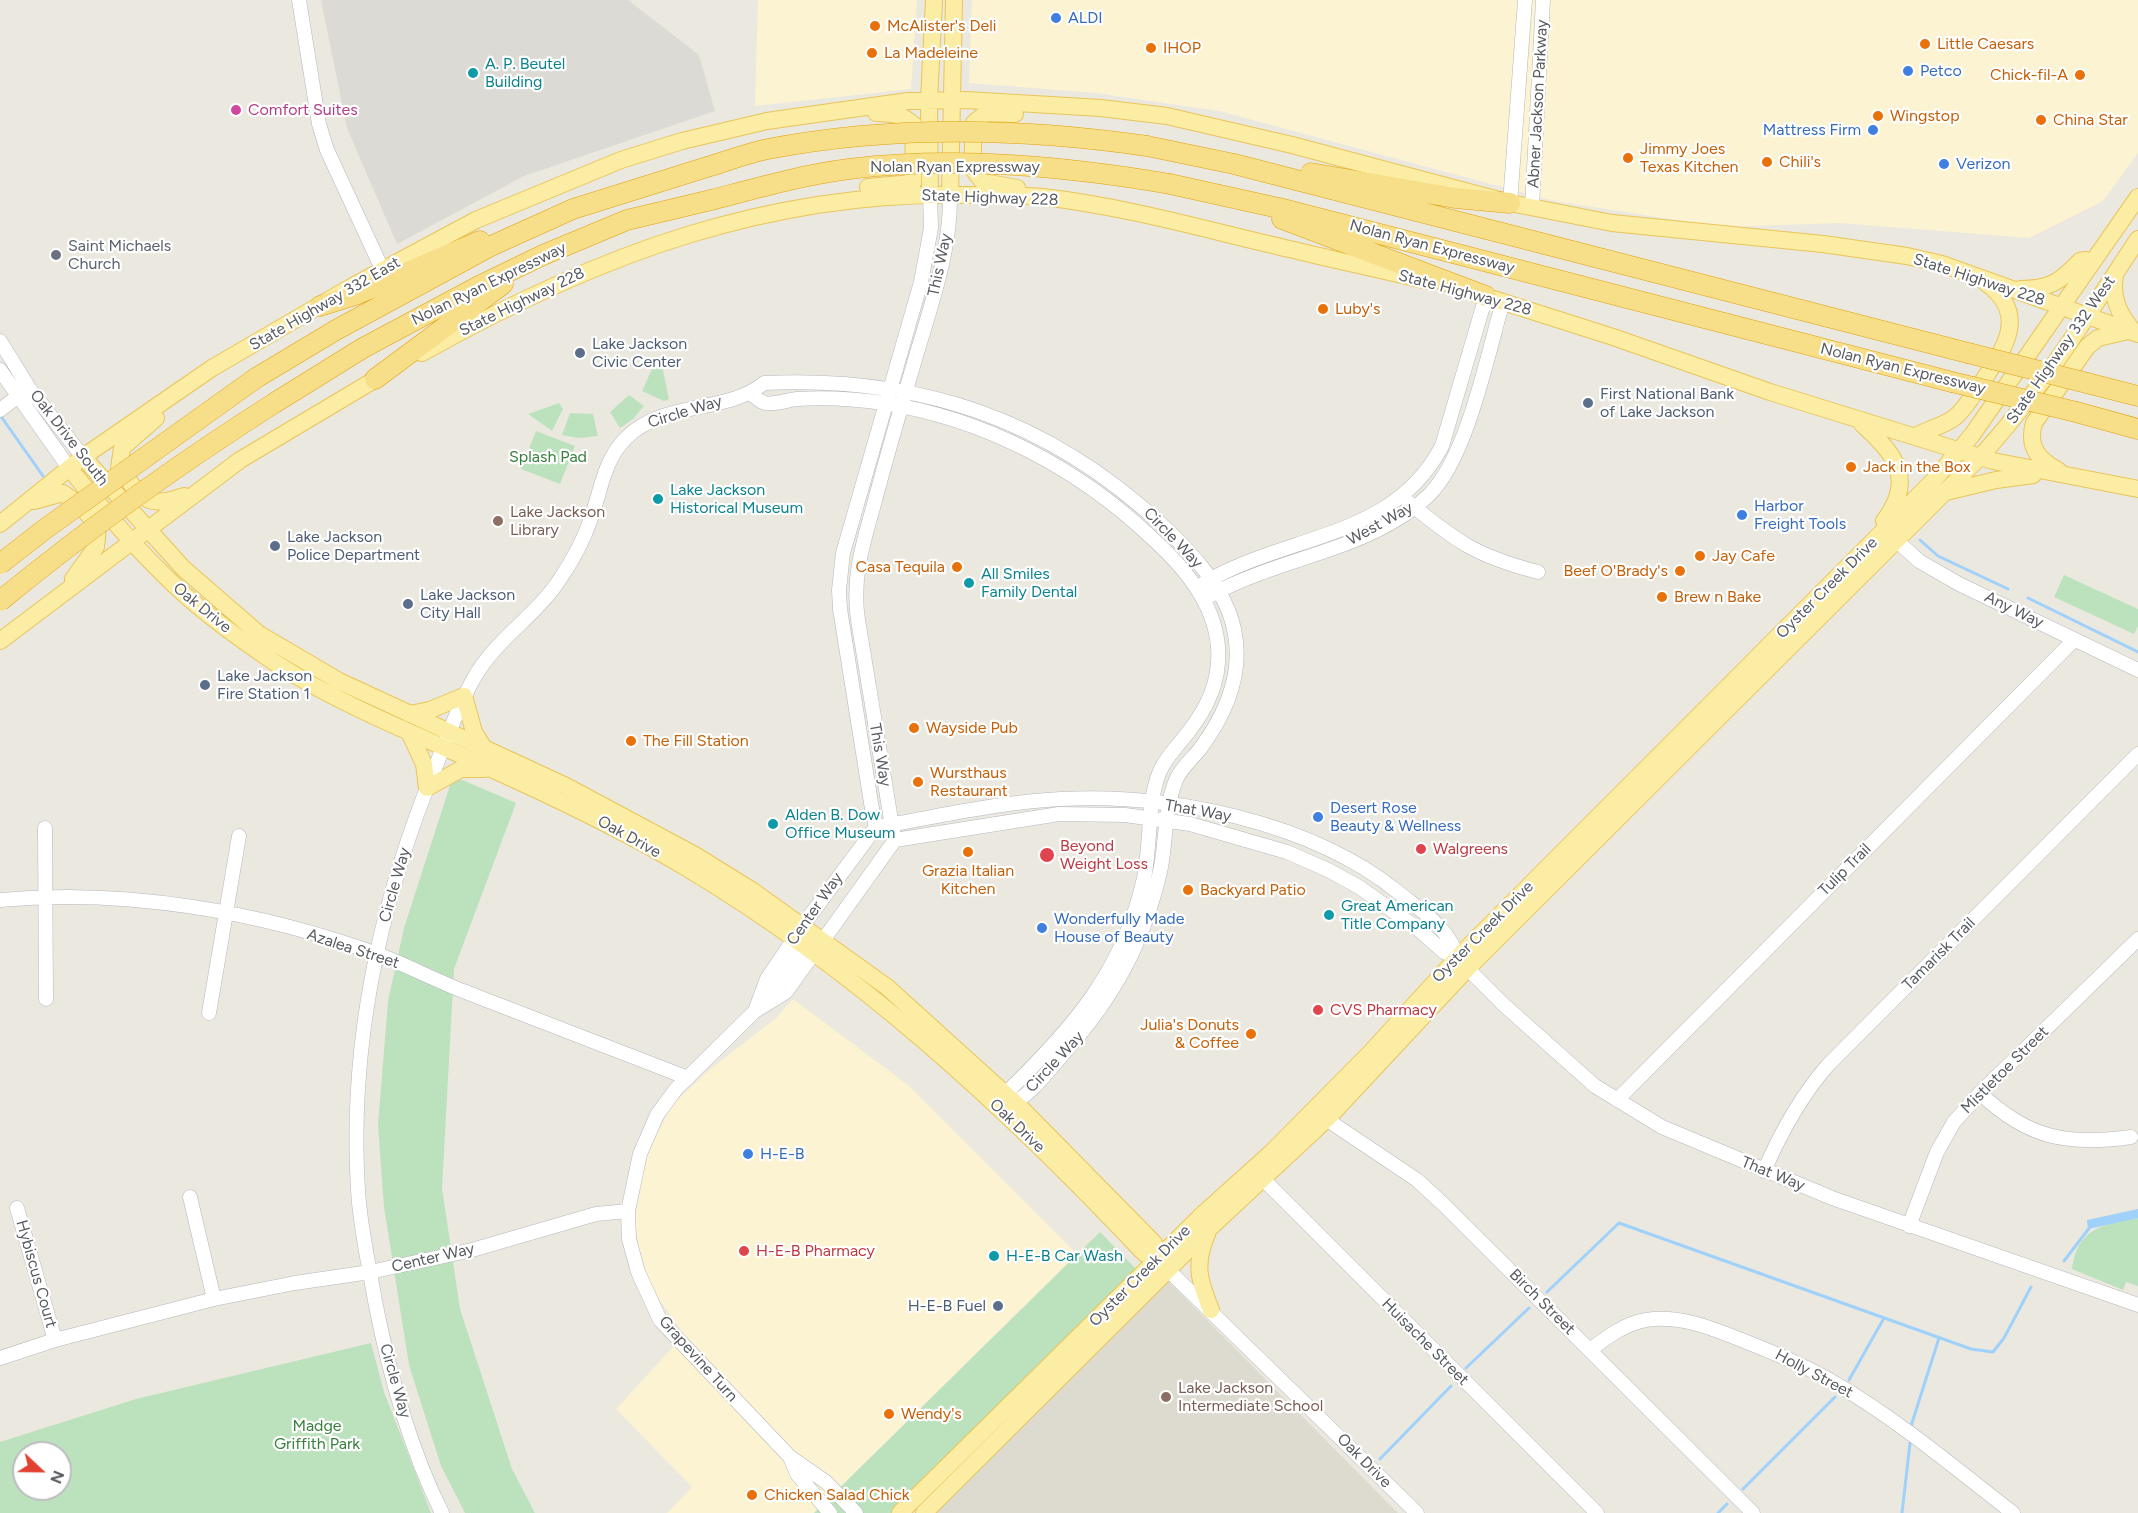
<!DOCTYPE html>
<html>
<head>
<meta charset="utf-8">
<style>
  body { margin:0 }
  #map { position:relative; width:2138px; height:1513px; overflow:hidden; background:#ebe8df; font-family:Figtree,sans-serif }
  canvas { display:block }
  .north { position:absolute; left:12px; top:1441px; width:60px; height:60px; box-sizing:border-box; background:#fff; border:2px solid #bcbdbf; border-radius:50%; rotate:112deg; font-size:16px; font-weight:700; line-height:24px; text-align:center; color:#585b60 }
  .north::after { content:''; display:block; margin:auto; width:21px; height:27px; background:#e04130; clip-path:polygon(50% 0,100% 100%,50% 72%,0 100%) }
</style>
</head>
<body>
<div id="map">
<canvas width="2138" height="1513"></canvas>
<div class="north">N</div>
</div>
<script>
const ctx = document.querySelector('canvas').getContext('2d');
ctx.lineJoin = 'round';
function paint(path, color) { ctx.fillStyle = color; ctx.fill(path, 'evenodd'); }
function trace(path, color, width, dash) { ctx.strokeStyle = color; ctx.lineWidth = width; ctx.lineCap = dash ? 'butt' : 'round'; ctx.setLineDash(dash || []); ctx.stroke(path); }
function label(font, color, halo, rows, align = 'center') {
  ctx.font = font + ' Figtree,sans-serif'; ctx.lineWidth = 4.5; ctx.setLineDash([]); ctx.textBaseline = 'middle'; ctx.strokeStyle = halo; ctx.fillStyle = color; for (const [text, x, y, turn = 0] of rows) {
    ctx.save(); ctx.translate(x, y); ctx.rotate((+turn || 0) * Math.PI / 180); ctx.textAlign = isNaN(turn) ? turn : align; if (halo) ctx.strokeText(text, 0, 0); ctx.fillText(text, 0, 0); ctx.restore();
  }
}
const commercial = new Path2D(`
  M758,0H917L911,89L755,106Z
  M972,0H2138V153L2103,201L2029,238L1840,223L1722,227L1554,201L1219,111L1096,93L969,83Z
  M793,999L908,1085L1077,1254L814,1513H667L692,1487L616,1409L684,1335L659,1299L641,1264L635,1222L643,1162L671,1106L708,1071L776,1018Z`);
const industrial = new Path2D(`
  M321,0H628L699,55L715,111L524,176L397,244L347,128Z`);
const education = new Path2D(`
  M1167,1280L1398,1513H932Z`);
const green = new Path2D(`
  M662,366L669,399L664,401L642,391L652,369Z
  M629,395L644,406L633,419L620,428L610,412Z
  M559,403L563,409L552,431L528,414Z
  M570,413L593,414L598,436L578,438L562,435Z
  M536,431L575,446L560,484L521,469Z
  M2064,575L2138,609V626L2134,634L2054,597Z
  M453,776L516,803L454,969L442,1188L460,1309L512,1469L535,1513H465L441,1466L409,1365L384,1207L378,1125L388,1001L404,928Z
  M2138,1218V1286L2126,1282L2123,1290L2072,1269C2077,1229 2103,1223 2138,1218Z
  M1100,1232L1136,1269L891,1513H814Z
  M371,1343L384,1392L431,1513H0V1442L136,1399ZM24,1453H60V1489H24Z`);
const water = new Path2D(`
  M2138,1209V1218L2088,1229L2087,1220Z`);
const stream = new Path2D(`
  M0,415L43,476
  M1920,540L1938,556L2008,589
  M2028,598L2138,652
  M2064,1261L2090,1227
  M1547,1292L1619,1223L1971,1349L1993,1352L2004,1338L2031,1287
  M1466,1368L1529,1308
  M1849,1380L1884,1318
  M1911,1426L1939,1338
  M1380,1459L1451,1386
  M1743,1489L1835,1397
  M1718,1513L1727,1504
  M1902,1513L1910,1443`);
const minor = new Path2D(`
  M299,0L319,124L327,150L383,271
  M1510,203L1525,0
  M1532,207L1543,0
  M0,341L29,388L83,457
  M0,370L69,468
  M751,394C755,396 760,402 765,403C774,405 788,400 797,399C826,397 856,399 884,403C985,419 1078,468 1152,538C1187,570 1222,611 1218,663C1216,693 1201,717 1182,740C1174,750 1165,759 1160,771C1147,801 1151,845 1144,878C1123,972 1072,1029 1005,1094L1001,1104
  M0,410L25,391
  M1408,502C1457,542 1476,556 1538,572
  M1896,540L1919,561L1959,584L2138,670
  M1204,583C1288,533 1393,540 1442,446L1486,296
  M1211,595C1250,574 1292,563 1334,548C1366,537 1404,519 1429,495C1467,458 1488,353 1503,301
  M45,828L46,999
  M883,831L876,827L872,809L840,609L839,590L843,553L921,282L931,228L930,194
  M893,832L858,620C852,580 862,546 873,508C887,454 903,400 919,346C934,296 951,246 950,194
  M895,840L1059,814L1125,815L1190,824L1287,852L1328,870L1359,887L1417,928L1444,952L1457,958L1504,1005L1595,1086L1662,1127L1832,1198L2138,1305
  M0,900C127,888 261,912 380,955C408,966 435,980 463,991C538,1020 613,1049 688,1078
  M764,1000L804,947L806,937
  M755,1011L767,979L806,921L876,827C937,817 999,802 1061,799C1170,793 1311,822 1398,892C1420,910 1451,929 1457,958
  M209,1013L239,836
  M1980,1093C2027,1138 2067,1146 2131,1137
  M1617,1100L2074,640
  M1320,1112L1335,1125L1417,1180L1443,1204L1753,1513
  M1764,1171C1781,1132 1800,1097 1828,1065L2138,754
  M1257,1173L1597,1513
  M190,1197L214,1299
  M17,1208L55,1340
  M1909,1226L1937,1152L1954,1122L1980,1093L2138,939
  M1161,1263L1417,1513
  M1590,1350C1607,1337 1624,1324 1646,1320C1677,1315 1706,1326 1734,1337C1767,1350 1802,1364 1833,1382C1897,1419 1955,1468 2013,1513
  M0,1358L55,1340L214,1299L295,1283L370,1272L472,1250L596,1214L628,1211
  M790,1457L797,1474L830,1513
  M442,1513C409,1447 389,1373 375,1301C369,1265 360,1227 358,1190C349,1045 380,902 435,768C447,738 458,706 474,678C496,639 536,616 560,579C572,561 583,542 590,521C601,492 603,461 626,438C664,400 727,414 764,383C920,376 1048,419 1162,525C1192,553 1225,588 1234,629C1244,674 1226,714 1200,749C1192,759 1181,768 1176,780C1165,806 1166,839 1161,867C1145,941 1114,997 1064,1053C1049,1070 1029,1098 1007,1106
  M856,1513L826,1482L790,1457L660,1320L638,1272L629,1239L628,1211L640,1154L657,1115L676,1089L755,1011L786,992L895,840`);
const major = new Path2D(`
  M1015,114L986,113L974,123L972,168L983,182L1017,188
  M868,187L913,183L914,125C902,114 892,113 876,113
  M930,194L929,101L934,0
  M950,194L954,0
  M2115,276C2111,298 2119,314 2133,331
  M2020,289C2050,289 2060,282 2080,261L2086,260
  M1475,293L1613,337L1770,392L1993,461L2138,489
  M422,353C597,255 771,189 974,195C997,196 1020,195 1043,197C1129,207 1210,231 1294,250C1338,261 1383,270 1427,281
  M156,418L122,448L119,468C142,497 145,510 184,496
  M1862,424C1895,454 1916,479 1884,521
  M1916,436C1928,429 1943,426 1954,418C1966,409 1973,394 1982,382C2005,348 2029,314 1986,283
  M83,457L183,568L259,634L339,681L566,786L695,855L753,891L887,987L1024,1111L1154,1243L1157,1258
  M69,468C99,504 129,541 163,574C196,608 235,636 274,662C326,696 386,722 443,747C525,784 607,821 685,867C858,970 1006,1107 1144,1253L1157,1258
  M2059,471C2039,460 2027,448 2034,423L2087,347L2098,338L2128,331
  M1946,492L1996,480L2033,475
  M34,501L63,493L82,507L98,527L96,547L73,579
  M0,524L83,457L212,368L351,287L476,220L621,160L682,141L767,121L908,101L966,100L1101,108L1167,116L1292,145L1510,203L1612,223L1823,244L1907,256L1942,264L2138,334
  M0,641L240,460L386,373
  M409,714L430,710L464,696L474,732L484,748
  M409,732L424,764L427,788L461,769H485
  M1207,1234C1194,1265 1199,1280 1211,1310
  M900,1513L1202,1215L1272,1152L1370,1053L1457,958L1934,480L1972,435L2138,197
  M924,1513L1210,1228L1327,1119L1467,969L1980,457C2041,391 2089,313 2138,239`);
const highway = new Path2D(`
  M1147,146L1234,164L1968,353
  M1311,173L1455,198L1510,203
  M1170,184L1283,209L1952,382
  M1282,219L1486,296
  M320,306L355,295L480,241
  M256,378L336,330L491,246L573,209L707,167
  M375,379L503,284
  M2087,383L2138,396
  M276,402L363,348L477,287L543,255L627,220L711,200
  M2076,412L2138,429`);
const highwayBridge = new Path2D(`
  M707,167C727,161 748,153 768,149C893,125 1022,128 1147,146
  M711,200C757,188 802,175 849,169C956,156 1065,166 1170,184
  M1968,353L2087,383
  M1952,382L2076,412
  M0,564L45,529L256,378
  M0,601C88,529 180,463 276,402`);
const markers = [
  [1056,18,6,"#3f7fe0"],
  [875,26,6,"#e8710a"],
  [1925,44,6,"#e8710a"],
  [1151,48,6,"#e8710a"],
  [872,53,6,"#e8710a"],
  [1908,71,6,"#3f7fe0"],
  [473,73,6,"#0f9aa8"],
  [2080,75,6,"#e8710a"],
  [236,110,6,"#d1479c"],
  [1878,116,6,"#e8710a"],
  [2041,120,6,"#e8710a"],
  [1873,130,6,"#3f7fe0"],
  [1628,158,6,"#e8710a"],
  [1767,162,6,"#e8710a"],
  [1944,164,6,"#3f7fe0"],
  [56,255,6,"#6b7280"],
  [1323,309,6,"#e8710a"],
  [580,353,6,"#5c6f8a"],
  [1588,403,6,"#5c6f8a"],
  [1851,467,6,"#e8710a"],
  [658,499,6,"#0f9aa8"],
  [1742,515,6,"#3f7fe0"],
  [498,521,6,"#8d6e63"],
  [275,546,6,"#5c6f8a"],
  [1700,556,6,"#e8710a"],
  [957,567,6,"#e8710a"],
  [1680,571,6,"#e8710a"],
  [969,583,6,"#0f9aa8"],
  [1662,597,6,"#e8710a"],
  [408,604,6,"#5c6f8a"],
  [205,685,6,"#5c6f8a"],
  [914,728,6,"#e8710a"],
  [631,741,6,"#e8710a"],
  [918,782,6,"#e8710a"],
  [1318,817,6,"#3f7fe0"],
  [773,824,6,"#0f9aa8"],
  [1421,849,6,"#e0444e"],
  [968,852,6,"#e8710a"],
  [1047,855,8,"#e0444e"],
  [1188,890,6,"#e8710a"],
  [1329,915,6,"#0f9aa8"],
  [1042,928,6,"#3f7fe0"],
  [1318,1010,6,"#e0444e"],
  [1251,1034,6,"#e8710a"],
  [748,1154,6,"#3f7fe0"],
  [744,1251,6,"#e0444e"],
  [994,1256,6,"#0f9aa8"],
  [998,1306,6,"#5c6f8a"],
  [1166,1397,6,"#8d6e63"],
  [889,1414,6,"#e8710a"],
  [752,1495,6,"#e8710a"]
];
const shopNames = [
  ["ALDI",1068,18],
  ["Petco",1920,71],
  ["Mattress Firm",1861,130,"right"],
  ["Verizon",1956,164],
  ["Harbor",1754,506],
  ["Freight Tools",1754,524],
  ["Desert Rose",1330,808],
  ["Beauty & Wellness",1330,826],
  ["Wonderfully Made",1054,919],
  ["House of Beauty",1054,937],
  ["H-E-B",760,1154]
];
const foodNames = [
  ["McAlister's Deli",887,26],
  ["Little Caesars",1937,44],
  ["IHOP",1163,48],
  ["La Madeleine",884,53],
  ["Chick-fil-A",2068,75,"right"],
  ["Wingstop",1890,116],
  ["China Star",2053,120],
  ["Jimmy Joes",1640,149],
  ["Texas Kitchen",1640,167],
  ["Chili's",1779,162],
  ["Luby's",1335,309],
  ["Jack in the Box",1863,467],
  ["Jay Cafe",1712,556],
  ["Casa Tequila",945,567,"right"],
  ["Beef O'Brady's",1668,571,"right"],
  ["Brew n Bake",1674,597],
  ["Wayside Pub",926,728],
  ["The Fill Station",643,741],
  ["Wursthaus",930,773],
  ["Restaurant",930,791],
  ["Grazia Italian",968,871,"center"],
  ["Kitchen",968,889,"center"],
  ["Backyard Patio",1200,890],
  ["Julia's Donuts",1239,1025,"right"],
  ["& Coffee",1239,1043,"right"],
  ["Wendy's",901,1414],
  ["Chicken Salad Chick",764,1495]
];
const cultureNames = [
  ["A. P. Beutel",485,64],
  ["Building",485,82],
  ["Lake Jackson",670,490],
  ["Historical Museum",670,508],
  ["All Smiles",981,574],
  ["Family Dental",981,592],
  ["Alden B. Dow",785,815],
  ["Office Museum",785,833],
  ["Great American",1341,906],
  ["Title Company",1341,924],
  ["H-E-B Car Wash",1006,1256]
];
const streetNames = [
  ["Abner Jackson Parkway",1538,104,-87],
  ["Nolan Ryan Expressway",955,167],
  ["State Highway 228",990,198,2],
  ["Nolan Ryan Expressway",1432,247,15],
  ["This Way",940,265,-78],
  ["State Highway 228",1979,280,18],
  ["Nolan Ryan Expressway",489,284,-26],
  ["State Highway 228",1465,293,15],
  ["State Highway 228",522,302,-26],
  ["State Highway 332 East",325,304,-30],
  ["State Highway 332 West",2061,350,-55],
  ["Nolan Ryan Expressway",1903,369,14],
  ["Circle Way",685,412,-17],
  ["Oak Drive South",69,438,52],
  ["West Way",1380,524,-29],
  ["Circle Way",1173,538,46],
  ["Oyster Creek Drive",1827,588,-45],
  ["Oak Drive",202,608,39],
  ["Any Way",2014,610,26],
  ["This Way",880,755,80],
  ["That Way",1198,811,10],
  ["Oak Drive",629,837,29],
  ["Tulip Trail",1845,870,-45],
  ["Circle Way",395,885,-74],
  ["Center Way",815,909,-55],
  ["Oyster Creek Drive",1483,932,-45],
  ["Azalea Street",353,949,18],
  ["Tamarisk Trail",1939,954,-45],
  ["Circle Way",1055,1062,-47],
  ["Mistletoe Street",2005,1070,-45],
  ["Oak Drive",1017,1126,44],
  ["That Way",1773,1174,22],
  ["Center Way",433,1258,-13],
  ["Hybiscus Court",36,1274,74],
  ["Oyster Creek Drive",1140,1276,-45],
  ["Birch Street",1542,1302,45],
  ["Huisache Street",1425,1342,45],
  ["Grapevine Turn",698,1359,48],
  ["Holly Street",1814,1374,28],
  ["Circle Way",395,1381,74],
  ["Oak Drive",1364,1461,45]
];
const hotelNames = [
  ["Comfort Suites",248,110]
];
const worshipNames = [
  ["Saint Michaels",68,246],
  ["Church",68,264]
];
const serviceNames = [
  ["Lake Jackson",592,344],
  ["Civic Center",592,362],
  ["First National Bank",1600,394],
  ["of Lake Jackson",1600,412],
  ["Lake Jackson",287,537],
  ["Police Department",287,555],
  ["Lake Jackson",420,595],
  ["City Hall",420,613],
  ["Lake Jackson",217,676],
  ["Fire Station 1",217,694],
  ["H-E-B Fuel",986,1306,"right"]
];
const parkNames = [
  ["Splash Pad",548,457],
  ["Madge",317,1426],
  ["Griffith Park",317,1444]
];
const educationNames = [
  ["Lake Jackson",510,512],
  ["Library",510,530],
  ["Lake Jackson",1178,1388],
  ["Intermediate School",1178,1406]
];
const healthNames = [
  ["Beyond",1060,846],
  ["Weight Loss",1060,864],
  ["Walgreens",1433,849],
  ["CVS Pharmacy",1330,1010],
  ["H-E-B Pharmacy",756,1251]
];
paint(commercial, '#fcf3d3');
paint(industrial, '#dcdad4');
paint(education, '#dddad0');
paint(green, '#bce2bd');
paint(water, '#9fd1fb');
trace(stream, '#9fd1fb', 3);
trace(minor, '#b5b7bc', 15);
trace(major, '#eac459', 18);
trace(highway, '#e0a10a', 21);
trace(minor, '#fff', 14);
trace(major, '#fbeea4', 16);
trace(highway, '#f7de89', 20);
trace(highwayBridge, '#e0a10a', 21, []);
trace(highwayBridge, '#f7de89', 20);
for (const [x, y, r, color] of markers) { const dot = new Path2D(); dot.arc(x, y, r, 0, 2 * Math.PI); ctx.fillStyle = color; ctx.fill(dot); trace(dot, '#fff', 2); }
label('16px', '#366cbe', '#fff', shopNames, 'left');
label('16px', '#c56008', '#fff', foodNames, 'left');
label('16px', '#0d838f', '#fff', cultureNames, 'left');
label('16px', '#585b60', '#fff', streetNames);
label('16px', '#b23c85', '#fff', hotelNames, 'left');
label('16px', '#5b616d', '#fff', worshipNames, 'left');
label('16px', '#4e5e75', '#fff', serviceNames, 'left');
label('16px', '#37803c', '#fff', parkNames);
label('16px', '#785e54', '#fff', educationNames, 'left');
label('16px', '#be3a42', '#fff', healthNames, 'left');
</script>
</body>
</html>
